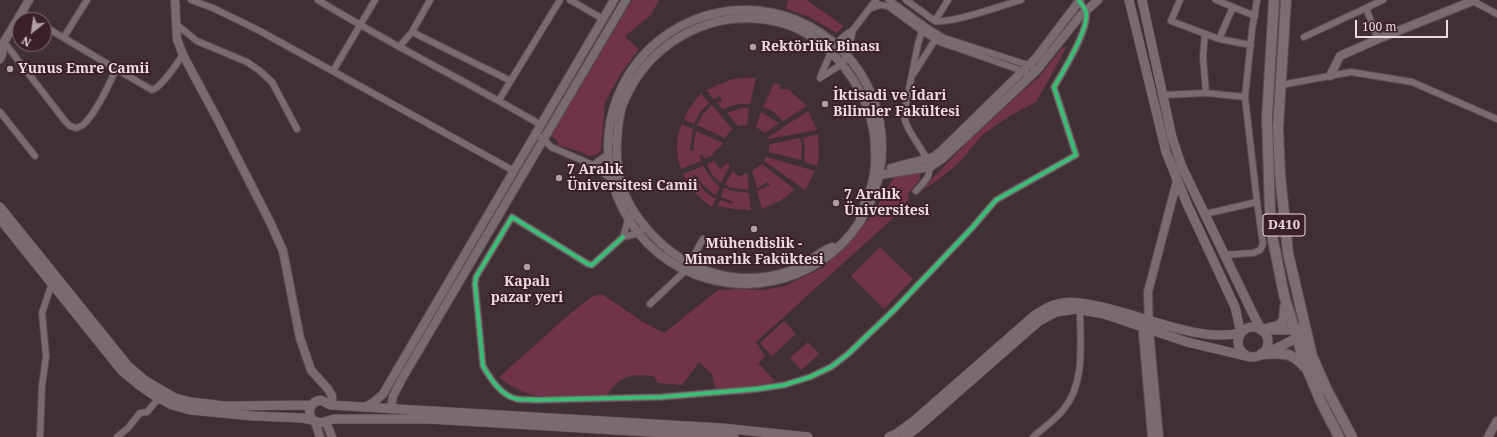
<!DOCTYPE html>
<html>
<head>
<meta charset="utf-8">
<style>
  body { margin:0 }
  #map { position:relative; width:1497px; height:437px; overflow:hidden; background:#403035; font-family:"Noto Serif",serif }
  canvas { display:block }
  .north { position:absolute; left:12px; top:12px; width:40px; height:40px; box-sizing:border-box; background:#3c1f28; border:1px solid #836a71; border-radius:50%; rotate:210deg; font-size:11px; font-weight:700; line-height:16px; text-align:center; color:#eedadf }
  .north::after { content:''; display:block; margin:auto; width:14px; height:18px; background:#b19ea4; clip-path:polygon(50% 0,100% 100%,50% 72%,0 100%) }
  .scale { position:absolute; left:1355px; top:20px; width:93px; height:18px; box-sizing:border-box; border:2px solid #eedadf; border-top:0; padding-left:5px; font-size:12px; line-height:14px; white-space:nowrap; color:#eedadf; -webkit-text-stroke:3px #3c1f28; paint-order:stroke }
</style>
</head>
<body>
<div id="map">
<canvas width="1497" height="437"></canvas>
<div class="north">N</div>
<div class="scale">100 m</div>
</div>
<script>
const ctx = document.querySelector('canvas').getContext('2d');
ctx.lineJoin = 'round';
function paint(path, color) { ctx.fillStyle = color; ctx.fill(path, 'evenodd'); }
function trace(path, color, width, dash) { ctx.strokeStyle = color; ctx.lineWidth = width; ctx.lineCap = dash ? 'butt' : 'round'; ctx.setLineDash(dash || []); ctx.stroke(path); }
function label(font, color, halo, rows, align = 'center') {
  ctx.font = font + ' "Noto Serif",serif'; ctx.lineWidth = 4; ctx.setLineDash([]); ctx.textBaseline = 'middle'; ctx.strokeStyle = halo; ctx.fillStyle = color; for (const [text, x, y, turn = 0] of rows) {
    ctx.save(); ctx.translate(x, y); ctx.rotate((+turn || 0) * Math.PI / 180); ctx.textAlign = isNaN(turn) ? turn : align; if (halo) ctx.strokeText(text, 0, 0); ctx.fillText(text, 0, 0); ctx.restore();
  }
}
const green = new Path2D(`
  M632,0H659L651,15L625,36L627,39L639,49L621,73L605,102L601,149L600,152L596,155L588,156L582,152L561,146L558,145L557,140L551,136Z
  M788,0H807L842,25L843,27L838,32H835L809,17L786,9Z
  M1066,47L1063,54L1036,102L1011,115L982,135L959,163L935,182L919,192L983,126L1039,77L1062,48Z
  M743,78H756L750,104C740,103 732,105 723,109L717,103L722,101L720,96L713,99L707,90L732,79Z
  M774,83L780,85V88L782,90L788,89L807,106L783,121L773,111L763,107Z
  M701,93L709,103L700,112L694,124L684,120L688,110Z
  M712,105L733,130L730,131L725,138L697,125L704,113Z
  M742,108H749L747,125L738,126L727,113Z
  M808,111L817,130L768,139L767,138Z
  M761,112L779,123L765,133L756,127Z
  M682,124L693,129L690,150H694V141L696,131L723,143C721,148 715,148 712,156L704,159L703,155L700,154L701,161L681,169C676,156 675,137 682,124Z
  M818,134L819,154L817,166L804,162L805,149L803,138Z
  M800,138L802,144L801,160L769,152V146L771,144Z
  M766,157L815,171L805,190L764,161Z
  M714,161L720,169L728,163L730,165L721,183L712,175L707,164Z
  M762,164L793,188V191L780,201L762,209L757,191L770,185L768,182L757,188L752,171Z
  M703,166L714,182L720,187L716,195L714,194L703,185L696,175L693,176L706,193L716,199L712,207C698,198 691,189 683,174Z
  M733,171L735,174L740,176L747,173L749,190L731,188L725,184Z
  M920,173V179L908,194L909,199L891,220L756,342L765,356L758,363L775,381L744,395L720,393L714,384L712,374L699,362L682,385L658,383L654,376C629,374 619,375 605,399C567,399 530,404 499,377L572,312L591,297L602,294L643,322L664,333L718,290L736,289L762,290L785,286L824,267L847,239L872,216L894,177Z
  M724,188L732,191L749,193L751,210L734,209L718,206L720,200L732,204L733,202L721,197Z
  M880,247L913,279L884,309L851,276Z
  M784,321L796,334L772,356L760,343Z
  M808,342L819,354L801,370L790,358Z`);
const minor = new Path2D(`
  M191,0L213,8L260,31L514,171
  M318,0C391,45 468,82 541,125
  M570,0L603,19
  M889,0L929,29L944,38L1028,65L1037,70
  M906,0L935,21C954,23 1000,6 1021,0
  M1180,0L1171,21L1219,39L1251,45
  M1216,0L1255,16
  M1473,1L1497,14
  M1366,8L1378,39
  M869,9L880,5L888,6L922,31L940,42L1023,71L1031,76
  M22,12L35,20
  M935,21L948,0
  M176,24L197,41L247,62L260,71L272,82L297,129
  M44,26L116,69L152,90C162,87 176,64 183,55
  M853,30L847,55L842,64L820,78C827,60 835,39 853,30Z
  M853,30L876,0
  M412,32L511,81
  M1205,34L1203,57L1206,93
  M64,37L87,0
  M1304,37L1383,0
  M1219,39L1233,7
  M4,42L65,121L70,126L76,128C79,127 82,126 84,124C96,112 109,85 116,69
  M399,47L412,32L430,0
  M333,71L375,0
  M914,73L935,40
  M1281,85L1351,72L1412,82L1497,119
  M1163,95L1206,93L1245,97
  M499,100L560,0
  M0,112L35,156
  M535,135L543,138L551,147L593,165
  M608,140H617
  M607,155L593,165L610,178
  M916,191C920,186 925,182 928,176C936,159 905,135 904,114L918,44L922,31
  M1205,214L1257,202
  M635,215L628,220L623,237L639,233L645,227
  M623,237L592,265L588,264L512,217L476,277L475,284L483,366C490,378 501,396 517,399C523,400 530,399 536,400L661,397L757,389L784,385L810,377L831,367L848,354L895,309L972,228L996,200L1076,155L1054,87C1063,72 1090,28 1086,12C1085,8 1081,4 1079,1
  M1223,255L1253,253L1260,250L1263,244L1257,202L1245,97L1252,30L1257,0
  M650,304L686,270L703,239
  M40,437L42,386L46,356L42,313L52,283
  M117,437L128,428L140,413L147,412L159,398
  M1033,437C1043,428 1055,420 1063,410C1086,383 1080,342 1080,310`);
const tertiary = new Path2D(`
  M175,0L177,39L183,55L219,122L270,222L283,251L300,338L311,370L328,389L332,396V405
  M608 147a137 137 0 1 1 274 0a137 137 0 1 1-274 0Z
  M0,46L4,42L29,0
  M0,59L2,55L4,42
  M1330,76L1340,56L1378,39L1475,0
  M891,168L933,157L940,152L1036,58L1080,0
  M879,175L930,167L942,159L1037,70L1081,15L1098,0
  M832,247C819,251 810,263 796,269C742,290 685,273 648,230C624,203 615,177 617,141C618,127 619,112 625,99C648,47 702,13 760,19C801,22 833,48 854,81C860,91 866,102 869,113C873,125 875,138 875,151C876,166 874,180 869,193C866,202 861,209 860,219
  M1142,322L1152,437
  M365,407L374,402L383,394L614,0
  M391,409L393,396L403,377L626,0
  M315,422L320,437
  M326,422L332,437
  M1159,437L1149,330L1148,292L1177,181
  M1488,437L1497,421`);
const secondary = new Path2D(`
  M1142,0L1172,137L1182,167L1255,318L1262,330H1294L1305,327
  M0,207L128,366L143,379L156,387L175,398L191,402L225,406L311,405
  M0,219L122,371L139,385L152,394L172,405L190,410L253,416L303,418L312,420L320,423L334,419H429L734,437
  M1238 342a15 15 0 1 1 30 0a15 15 0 1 1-30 0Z
  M1265,353C1280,348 1292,338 1307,335
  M312,420C307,411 310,402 321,400L330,405L722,428L808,437
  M889,437L896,434L914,421L1035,315C1041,311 1048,307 1054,305C1068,300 1083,303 1097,306C1140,314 1198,343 1241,333L1235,307L1187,204L1166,152L1129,0
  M905,437L918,427L1039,321L1056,312L1076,309L1104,314L1187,342L1250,357`);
const trunk = new Path2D(`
  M1274,0L1267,118L1270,210L1273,240L1284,295L1305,364L1321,402L1339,437
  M1286,0L1278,128L1280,174L1288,253L1312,356L1326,388L1352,437
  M1262,330L1278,326L1284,321L1285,307
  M1262,354C1283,353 1290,351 1305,367`);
const cycleway = new Path2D(`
  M623,237L592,265L588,264L512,217L476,277L475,284L483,366C490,378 501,396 517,399C523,400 530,399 536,400L661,397L757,389L784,385L810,377L831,367L848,354L895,309L972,228L996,200L1076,155L1054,87C1063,72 1090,28 1086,12C1085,8 1081,4 1079,1`);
const markers = [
  [753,47,4,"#b19ea4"],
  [10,69,4,"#b19ea4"],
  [825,104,4,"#b19ea4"],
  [559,178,4,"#b19ea4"],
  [836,203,4,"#b19ea4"],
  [754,229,4,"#b19ea4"],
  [527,267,4,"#b19ea4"]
];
const shields = [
  [1284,225,42]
];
const shieldNames = [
  ["D410",1284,225]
];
const poiNames = [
  ["Rektörlük Binası",761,47],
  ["Yunus Emre Camii",18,69],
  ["İktisadi ve İdari",833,96],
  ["Bilimler Fakültesi",833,112],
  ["7 Aralık",567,170],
  ["Üniversitesi Camii",567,186],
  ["7 Aralık",844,195],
  ["Üniversitesi",844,211],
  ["Mühendislik -",754,244,"center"],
  ["Mimarlık Faküktesi",754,260,"center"],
  ["Kapalı",527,282,"center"],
  ["pazar yeri",527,298,"center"]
];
paint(green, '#703348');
trace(minor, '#5a4c50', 8);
trace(tertiary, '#5a4c50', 10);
trace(secondary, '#5a4c50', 10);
trace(trunk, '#5a4c50', 12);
trace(minor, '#796c70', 6);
trace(tertiary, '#796c70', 8);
trace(secondary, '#796c70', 9);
trace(trunk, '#7d6c71', 10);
trace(cycleway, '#3abd76', 4);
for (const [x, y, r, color] of markers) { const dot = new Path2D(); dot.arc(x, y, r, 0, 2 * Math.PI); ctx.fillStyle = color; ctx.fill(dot); trace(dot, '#3c1f28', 1.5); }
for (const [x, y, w] of shields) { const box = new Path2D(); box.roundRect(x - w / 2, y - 11, w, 22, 3); ctx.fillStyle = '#3c1f28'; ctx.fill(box); trace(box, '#eedadf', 1); }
label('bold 13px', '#eedadf', null, shieldNames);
label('bold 14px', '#eedadf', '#3c1f28', poiNames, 'left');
</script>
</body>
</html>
